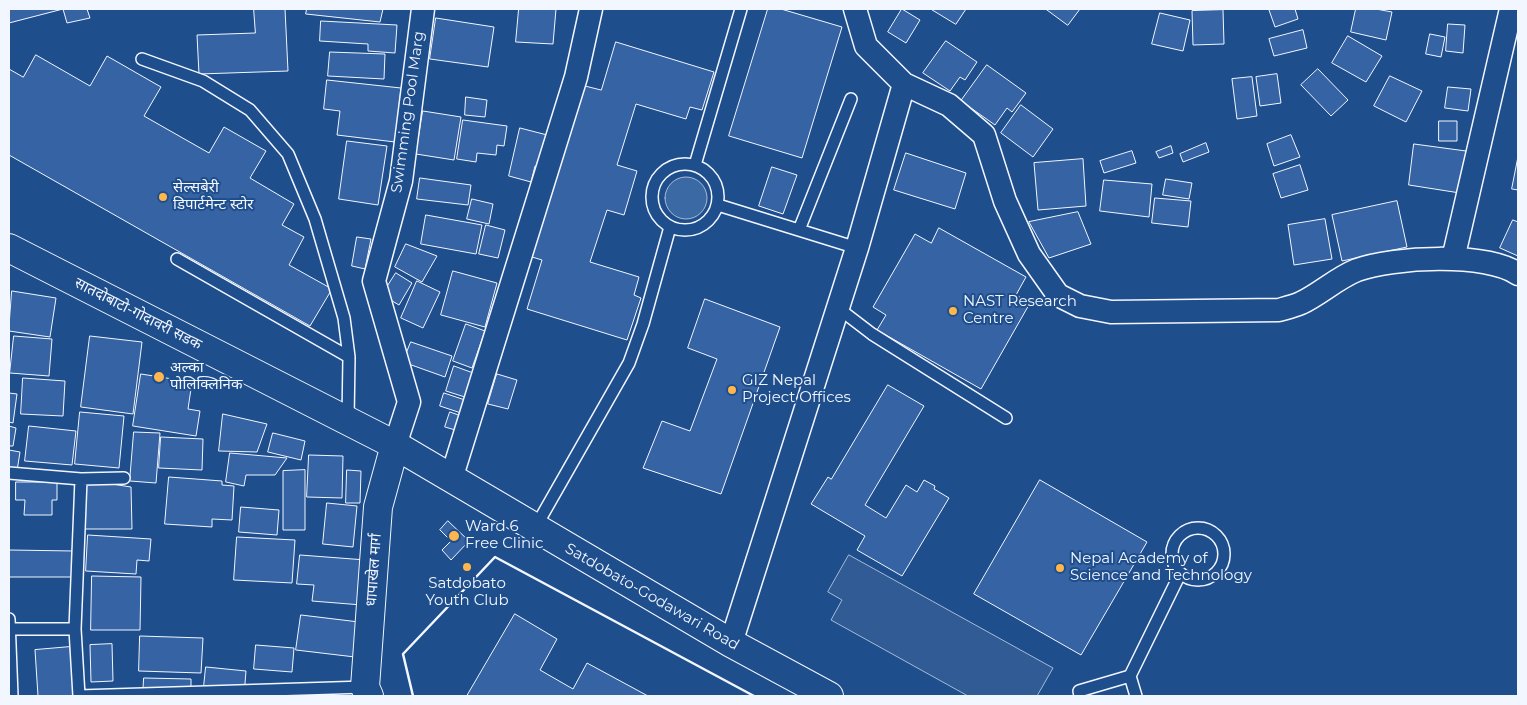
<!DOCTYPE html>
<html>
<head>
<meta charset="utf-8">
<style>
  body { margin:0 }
  #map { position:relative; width:1527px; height:705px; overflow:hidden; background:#1f4e8c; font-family:Montserrat,sans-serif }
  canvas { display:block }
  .frame { position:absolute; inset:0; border:10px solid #f2f6ff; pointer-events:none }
</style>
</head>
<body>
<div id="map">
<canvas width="1527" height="705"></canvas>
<div class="frame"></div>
</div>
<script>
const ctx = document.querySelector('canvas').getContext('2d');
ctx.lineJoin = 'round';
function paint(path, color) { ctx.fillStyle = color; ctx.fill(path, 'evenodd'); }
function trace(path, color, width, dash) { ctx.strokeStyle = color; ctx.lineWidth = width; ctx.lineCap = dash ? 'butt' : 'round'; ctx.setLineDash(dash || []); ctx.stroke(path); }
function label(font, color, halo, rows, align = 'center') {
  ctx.font = font + ' Montserrat,"Noto Sans Devanagari",sans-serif'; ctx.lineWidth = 4; ctx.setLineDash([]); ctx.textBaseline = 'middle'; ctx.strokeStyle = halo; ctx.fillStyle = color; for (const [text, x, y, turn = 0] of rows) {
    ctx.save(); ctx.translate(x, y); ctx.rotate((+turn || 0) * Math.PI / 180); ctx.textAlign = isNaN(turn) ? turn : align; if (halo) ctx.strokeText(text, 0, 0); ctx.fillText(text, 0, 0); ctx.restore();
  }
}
const parking = new Path2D(`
  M849,555L1053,668L1037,696H968L831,620L842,600L828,592Z`);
const water = new Path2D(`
  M665 198a21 21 0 1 1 42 0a21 21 0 1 1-42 0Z`);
const building = new Path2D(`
  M9,9H87L90,18L67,23L63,9L9,23Z
  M254,9H285L288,71L199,74L197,35L255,33Z
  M307,9H383L380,22L306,14Z
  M519,9H556L553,44L516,42Z
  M768,9H781L842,27L802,158L729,136Z
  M902,9L920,20L906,43L888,32Z
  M931,9H966L956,24Z
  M1046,9H1080L1068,25Z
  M1274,9H1295L1298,19L1275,27L1269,10Z
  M1356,9H1376L1392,12L1386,40L1351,32Z
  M1223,10L1224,44L1193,45L1192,11Z
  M1160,13L1190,20L1183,51L1152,44Z
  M436,18L494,27L488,67L430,59Z
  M321,21L397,25L395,53L368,51V44L320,41Z
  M1448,24L1465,25L1463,53L1446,51Z
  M1303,30L1307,48L1274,56L1269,39Z
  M1430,34L1445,37L1441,57L1426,54Z
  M1348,36L1382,56L1366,82L1332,63Z
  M946,41L977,62L965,80L960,77L950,91L923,73Z
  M616,42L714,72L702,110L690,107L686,119L636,104L617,165L637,171L624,215L607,210L590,262L639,277L634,295L641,298L627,340L527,309L542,260L532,257L585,86L601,90Z
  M330,52L385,54L384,79L328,76Z
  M36,55L90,86L107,56L161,87L144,116L209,153L224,127L266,151L250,178L294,204L282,225L304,237L289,265L332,289L310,326L9,155V69L23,77Z
  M987,65L1026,93L1012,112L1007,108L995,125L961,101Z
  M1318,69L1348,100L1331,116L1301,85Z
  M1277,74L1281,103L1260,106L1256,77Z
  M1390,76L1422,91L1406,122L1374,106Z
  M1252,77L1257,116L1237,119L1232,79Z
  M327,80L401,88L395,142L337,135L340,111L324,109Z
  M1448,87L1471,89L1468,111L1445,108Z
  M466,97L487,100L485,117L465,115Z
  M1021,105L1053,129L1033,157L1001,133Z
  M423,111L461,117L454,160L416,154Z
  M463,120L507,126L504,146L497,145L496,155L477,153L476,162L457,159Z
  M1439,121H1457V141H1439Z
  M520,128L551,136L543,168L535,166L531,182L509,176Z
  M1291,135L1300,157L1274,166L1267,144Z
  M347,141L387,146L378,205L339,199Z
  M1206,143L1209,152L1183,162L1180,154Z
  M1414,144L1466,151L1460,193L1409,185Z
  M1171,146L1173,153L1159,158L1156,152Z
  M1132,151L1136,163L1104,173L1100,161Z
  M906,153L966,173L955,209L894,190Z
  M1518,157V190L1512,189Z
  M1083,159L1086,206L1038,210L1034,163Z
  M1300,165L1308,190L1281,198L1273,174Z
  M772,167L797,175L783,214L759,206Z
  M420,178L471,185L468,205L417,199Z
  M1166,179L1192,183L1189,199L1163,195Z
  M1104,180L1152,184L1149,217L1100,211Z
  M1155,198L1191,201L1188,227L1152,223Z
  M472,199L493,204L489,224L467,219Z
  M1397,201L1407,247L1342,261L1332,215Z
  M1078,212L1091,244L1049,258L1029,222Z
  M426,215L482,225L476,254L421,244Z
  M1325,219L1332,259L1294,265L1288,225Z
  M1513,220L1518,222V256L1500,248Z
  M486,225L505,230L498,258L479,254Z
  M939,228L1026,277L1016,295L1030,303L981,389L877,330L886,315L873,307L915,234L931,243Z
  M357,237L371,239L365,269L352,266Z
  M406,244L437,256L422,282L395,267Z
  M453,271L497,283L485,327L441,315Z
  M396,273L412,283L399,305L382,295Z
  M417,281L440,292L423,328L401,318Z
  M12,291L56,298L50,337L9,331Z
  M705,299L780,327L721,494L643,468L662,421L690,431L717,359L688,348Z
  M466,324L485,331L472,368L453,361Z
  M14,336L52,339L49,376L10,373Z
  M90,336L142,342L133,414L81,407Z
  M411,342L452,356L445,377L403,362Z
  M454,366L476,374L468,398L446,391Z
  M141,374L192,382L188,409L200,411L196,436L133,426Z
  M497,374L517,380L508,409L488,404Z
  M23,378L65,381L63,416L21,414Z
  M888,385L924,406L865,505L886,518L906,485L917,492L924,480L935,486L934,489L949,498L902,576L857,550L865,536L811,504L828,477L831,479Z
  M9,393L17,394L13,423L9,422Z
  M444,393L468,401L464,414L440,406Z
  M80,412L124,416L119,468L75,464Z
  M450,412L467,418L462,432L445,427Z
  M223,414L267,424L257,452L219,451Z
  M9,426L16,428L13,446H9Z
  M29,426L76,431L72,465L25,461Z
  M134,432L160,433L156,483L130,481Z
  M273,433L305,441L301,460L268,452Z
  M161,437L203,439L202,470L159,468Z
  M9,450L20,452L17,471L9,470Z
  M230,453L287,458L275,475H246L244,486L226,482Z
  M309,455L343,456L342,498L307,497Z
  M305,470V530H283V471Z
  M347,470L361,471L360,503H346Z
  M169,477L222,481V485L234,486L232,520L212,519V527L165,524Z
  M86,480L131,487L132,529H83Z
  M1040,480L1147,542L1081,655L974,594Z
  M16,482H57V500H52V515H24L25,500H16Z
  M327,503L357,506L353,547L323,544Z
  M241,507L279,510L277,535L239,532Z
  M448,521L469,541L451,560L442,550L451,541L440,530Z
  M88,535L151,539L149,561L137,560L136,574L86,571Z
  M237,537L295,540L292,583L234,580Z
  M9,550L74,551V577H9Z
  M300,555L366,560L362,605L312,601L314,585L297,584Z
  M92,576L141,577L140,630H91Z
  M515,614L557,639L540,670L573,689L587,663L648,696H467Z
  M301,615L359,622L355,657L296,650Z
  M140,636L203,638L201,673L139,671Z
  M112,644L113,681L91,682L90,645Z
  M256,645L294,648L292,672L254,669Z
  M70,647L74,696H38L35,650Z
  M206,667L246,671L244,696H203Z
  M144,678L191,679V696H143Z`);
const lane = new Path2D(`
  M142,59L203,81L250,110L288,154L315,219L344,318L349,357L348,420
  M652 197a33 33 0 1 1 66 0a33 33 0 1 1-66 0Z
  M695,165L741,9
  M718,205L857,248
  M799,230L851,99
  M177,259L349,357
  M838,308L872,334L1006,418
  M9,473L81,479L75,629L79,696L365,687
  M81,479L124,478
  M1172 554a26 26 0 1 1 52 0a26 26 0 1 1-52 0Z
  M535,528L629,363L643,324L670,227
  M9,619L12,696
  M9,629H75
  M1130,676L1180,574
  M1080,696L1079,691L1130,676L1136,696`);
const street = new Path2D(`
  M855,9L866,46L904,84L949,105L984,135L1005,201L1029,254L1058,295L1080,306L1111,312L1279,310C1286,308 1294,306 1301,303C1320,294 1337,278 1357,270C1393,257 1486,252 1518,274
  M1453,259L1511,9
  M395,445L409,402L374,281L401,181L423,9
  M451,479L576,77L591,9
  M731,643L857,248L904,84`);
const primary = new Path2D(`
  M9,248L395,445L731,643L829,696
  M369,696L365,687L378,507L395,445`);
const wall = new Path2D(`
  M413,696L403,654L495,557L754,696`);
const markers = [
  [163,197,5,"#ffb74d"],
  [953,311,5,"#ffb74d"],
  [159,377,6,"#ffb74d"],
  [732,390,5,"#ffb74d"],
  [454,536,6,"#ffb74d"],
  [467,567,5,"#ffb74d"],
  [1060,568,5,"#ffb74d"]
];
const streetNames = [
  ["Swimming Pool Marg",408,112,-82],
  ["सातदोबाटो-गोदावरी सडक",138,314,27],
  ["धापाखेल मार्ग",374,570,-86],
  ["Satdobato-Godawari Road",652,597,30]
];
const poiNames = [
  ["सेल्सबेरी",173,188],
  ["डिपार्टमेन्ट स्टोर",173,205],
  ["NAST Research",963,302],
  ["Centre",963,319],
  ["अल्का",170,368],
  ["पोलिक्लिनिक",170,385],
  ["GIZ Nepal",742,381],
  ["Project Offices",742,398],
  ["Ward 6",465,527],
  ["Free Clinic",465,544],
  ["Nepal Academy of",1070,559],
  ["Science and Technology",1070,576],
  ["Satdobato",467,584,"center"],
  ["Youth Club",467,601,"center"]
];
paint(parking, '#305b95');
trace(parking, '#a8bbd7', 1);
paint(water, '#3b69a3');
trace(water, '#a8bbd7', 1);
paint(building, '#3563a3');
trace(building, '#f2f6ff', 1);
trace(lane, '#f2f6ff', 14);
trace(street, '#f2f6ff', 25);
trace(primary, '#f2f6ff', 30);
trace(lane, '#1f4e8c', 11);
trace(street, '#1f4e8c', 22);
trace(primary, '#1f4e8c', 28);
trace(wall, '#f2f6ff', 2.5);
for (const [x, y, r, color] of markers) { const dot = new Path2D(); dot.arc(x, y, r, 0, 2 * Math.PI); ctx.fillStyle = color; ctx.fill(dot); trace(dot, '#1f4e8c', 2); }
label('15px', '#f2f6ff', '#1f4e8c', streetNames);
label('15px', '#f2f6ff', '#1f4e8c', poiNames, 'left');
</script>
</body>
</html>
